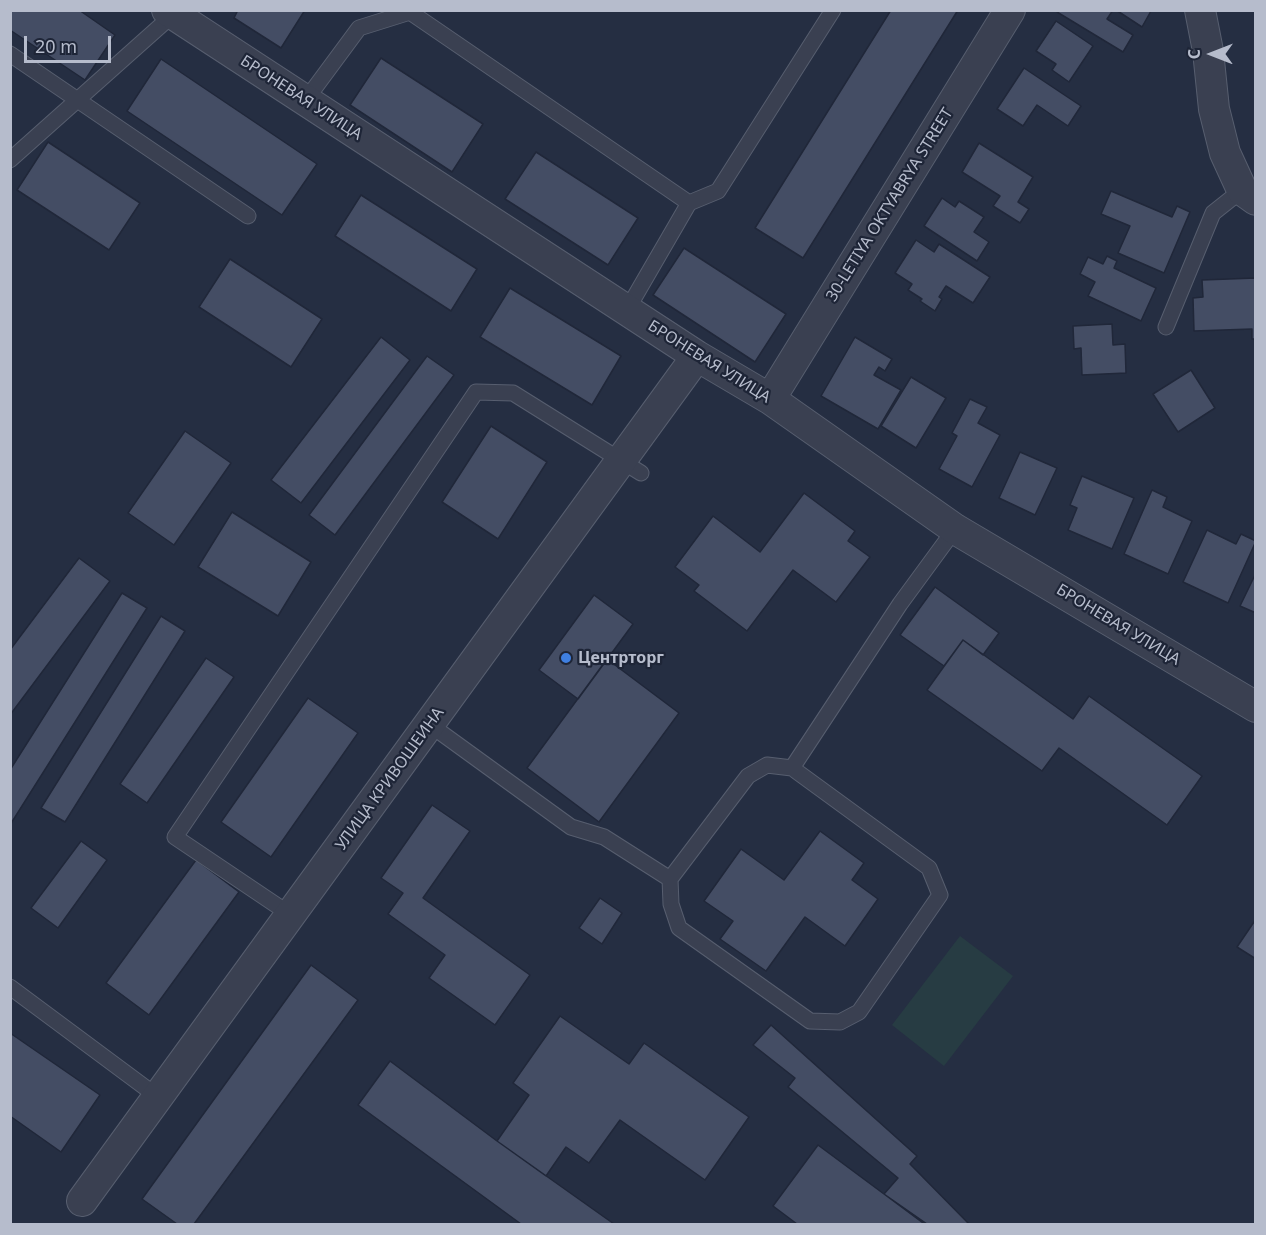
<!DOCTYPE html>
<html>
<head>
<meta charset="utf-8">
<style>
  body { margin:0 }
  #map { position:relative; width:1266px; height:1235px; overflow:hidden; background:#252e42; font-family:"Noto Sans",sans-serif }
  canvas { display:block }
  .frame { position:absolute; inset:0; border:12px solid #b6bccc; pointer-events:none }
  .north { position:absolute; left:1182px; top:24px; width:60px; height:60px; -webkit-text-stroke:4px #1e2537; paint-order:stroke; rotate:270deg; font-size:16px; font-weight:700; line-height:24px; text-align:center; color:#b6bccc }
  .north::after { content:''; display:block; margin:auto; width:21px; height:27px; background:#b6bccc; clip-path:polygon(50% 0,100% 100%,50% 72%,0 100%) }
  .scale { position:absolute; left:24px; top:36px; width:87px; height:27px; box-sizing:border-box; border:3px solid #b6bccc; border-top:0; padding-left:8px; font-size:18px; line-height:21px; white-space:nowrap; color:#b6bccc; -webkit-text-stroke:4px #1e2537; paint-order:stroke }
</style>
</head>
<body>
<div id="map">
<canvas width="1266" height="1235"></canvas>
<div class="frame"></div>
<div class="north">С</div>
<div class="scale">20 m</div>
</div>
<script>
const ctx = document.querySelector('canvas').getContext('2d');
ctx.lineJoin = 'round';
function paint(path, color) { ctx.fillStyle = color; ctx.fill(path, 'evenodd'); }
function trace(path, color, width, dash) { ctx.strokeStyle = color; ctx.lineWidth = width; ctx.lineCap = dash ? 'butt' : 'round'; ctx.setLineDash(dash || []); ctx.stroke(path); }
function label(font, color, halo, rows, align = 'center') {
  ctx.font = font + ' "Noto Sans",sans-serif'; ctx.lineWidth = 4.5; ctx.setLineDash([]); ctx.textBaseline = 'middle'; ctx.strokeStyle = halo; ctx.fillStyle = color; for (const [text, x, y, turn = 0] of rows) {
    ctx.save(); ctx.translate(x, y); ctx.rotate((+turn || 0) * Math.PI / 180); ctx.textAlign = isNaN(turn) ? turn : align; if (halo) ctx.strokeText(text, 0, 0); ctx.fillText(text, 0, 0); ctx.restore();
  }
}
const green = new Path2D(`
  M960,936L1013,976L944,1066L892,1025Z`);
const building = new Path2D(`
  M10,10H79L115,35L85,80L10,30Z
  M238,10H305L281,48L234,18Z
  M891,10H958L803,258L755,228Z
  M1058,10H1113L1107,19L1133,35L1123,52L1057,12Z
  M1116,10H1151V11L1142,27Z
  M1056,21L1093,46L1069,82L1052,70L1056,64L1036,51Z
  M381,58L483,124L452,172L350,105Z
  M161,59L317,164L282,215L127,111Z
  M1024,68L1081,106L1068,126L1037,105L1023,126L997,109Z
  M48,142L140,203L109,250L17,190Z
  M979,143L1033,177L1018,202L1029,209L1020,223L993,206L1000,196L962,172Z
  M536,152L638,218L608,265L505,199Z
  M1111,191L1172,217L1177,206L1190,212L1164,273L1118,253L1130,226L1101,214Z
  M361,195L477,269L451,311L335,236Z
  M942,198L955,207L959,201L984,217L974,232L989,242L977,261L924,226Z
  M916,240L934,252L939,244L990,277L973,303L946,286L939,297L942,299L935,311L920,301L922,299L908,290L912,284L895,273Z
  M684,248L786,314L755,362L653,295Z
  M1107,256L1117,261L1114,268L1156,288L1141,321L1088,296L1095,282L1080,274L1088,257L1103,264Z
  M230,259L322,319L291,367L199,307Z
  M1256,278V339H1252V329L1194,331L1193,298L1203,297L1202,280Z
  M510,288L621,356L592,405L480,337Z
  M1112,324L1113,345L1125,344L1126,373L1082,375L1081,348L1074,349L1073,326Z
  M381,337L410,360L301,503L271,480Z
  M855,337L892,359L885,371L879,367L874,375L901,390L878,429L821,396Z
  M427,356L454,375L335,535L309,515Z
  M1191,370L1215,408L1178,432L1153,394Z
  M911,377L946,398L916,448L881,426Z
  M970,399L987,407L978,423L1000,435L972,487L939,469L957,436L952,433Z
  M491,426L547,462L498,539L442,502Z
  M185,431L231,463L174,545L128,513Z
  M1020,452L1057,468L1035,515L999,498Z
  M1082,476L1134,498L1112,549L1068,530L1077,508L1070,505Z
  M1152,490L1167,497L1163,507L1192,521L1168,574L1124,554Z
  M804,493L855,531L848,541L870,557L836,602L793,570L747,631L694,591L699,585L675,567L713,516L760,552Z
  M232,512L311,562L278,616L198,567Z
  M1207,530L1236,544L1241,534L1256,541L1228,603L1183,582Z
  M79,558L110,581L10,715V650Z
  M1256,573V613L1240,606Z
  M935,587L999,633L983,655L963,640L944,666L900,635Z
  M122,593L147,608L10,825V770Z
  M594,595L633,624L578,699L539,670Z
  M161,616L185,631L65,822L41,808Z
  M963,640L1073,719L1089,696L1202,776L1167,825L1059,748L1042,771L927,690Z
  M206,658L234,677L147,803L120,784Z
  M607,659L679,713L599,822L527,768Z
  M308,698L358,733L271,857L221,822Z
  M432,805L470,831L423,898L530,975L495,1025L429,978L445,955L388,914L403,893L381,878Z
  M820,831L864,863L852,880L878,899L845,946L805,917L766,971L720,939L733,921L704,901L741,849L784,880Z
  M81,841L107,860L58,928L31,908Z
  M196,860L239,892L149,1015L106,983Z
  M600,898L622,913L602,944L579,928Z
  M1256,919V959L1237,947Z
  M311,965L358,1000L194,1224H177L142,1199Z
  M560,1016L629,1064L644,1043L749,1117L705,1180L620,1120L589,1163L566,1147L546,1176L497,1141L529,1095L513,1083Z
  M771,1025L917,1156L910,1164L969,1224H927L884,1194L898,1178L788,1087L795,1078L753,1045Z
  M10,1033L100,1095L61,1152L10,1116Z
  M390,1061L497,1141L614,1224H521L358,1105Z
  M818,1145L923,1223L921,1224H797L773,1206Z`);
const lane = new Path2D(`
  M10,54L248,216
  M305,101L359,28L410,12L689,203L627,310
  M10,160L176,12
  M689,203L718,191L833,10
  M1166,327L1213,213L1242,190
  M429,724L571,827L604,837L670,879
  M767,765L792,768L929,868L940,895L859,1012L840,1022L810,1021L679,928L671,904L670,879L748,776Z
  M792,768L900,604L955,529
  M291,915L175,837L476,392L513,393L641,473
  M10,987L158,1097`);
const street = new Path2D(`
  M167,10L697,356L770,399L955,529L1256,707
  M1200,10L1208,51L1214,109L1225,153L1242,190L1256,200
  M770,399L1010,10
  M82,1201L697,356`);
const markers = [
  [566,658,6,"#3f7fe0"]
];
const streetNames = [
  ["БРОНЕВАЯ УЛИЦА",301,98,33],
  ["30-LETIYA OKTYABRYA STREET",890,205,-58],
  ["БРОНЕВАЯ УЛИЦА",709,362,32],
  ["БРОНЕВАЯ УЛИЦА",1118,625,31],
  ["УЛИЦА КРИВОШЕИНА",390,779,-54]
];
const poiNames = [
  ["Центрторг",578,658]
];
paint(green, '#273c43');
paint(building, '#444d64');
trace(building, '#202739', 1.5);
trace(lane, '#575e6f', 17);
trace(street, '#575e6f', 32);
trace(lane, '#3a4051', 15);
trace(street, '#3a4051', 30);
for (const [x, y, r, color] of markers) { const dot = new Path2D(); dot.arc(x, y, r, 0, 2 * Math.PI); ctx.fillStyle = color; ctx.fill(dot); trace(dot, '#1e2537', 2); }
label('16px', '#b6bccc', '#1e2537', streetNames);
label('bold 16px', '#b6bccc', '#1e2537', poiNames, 'left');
</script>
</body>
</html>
